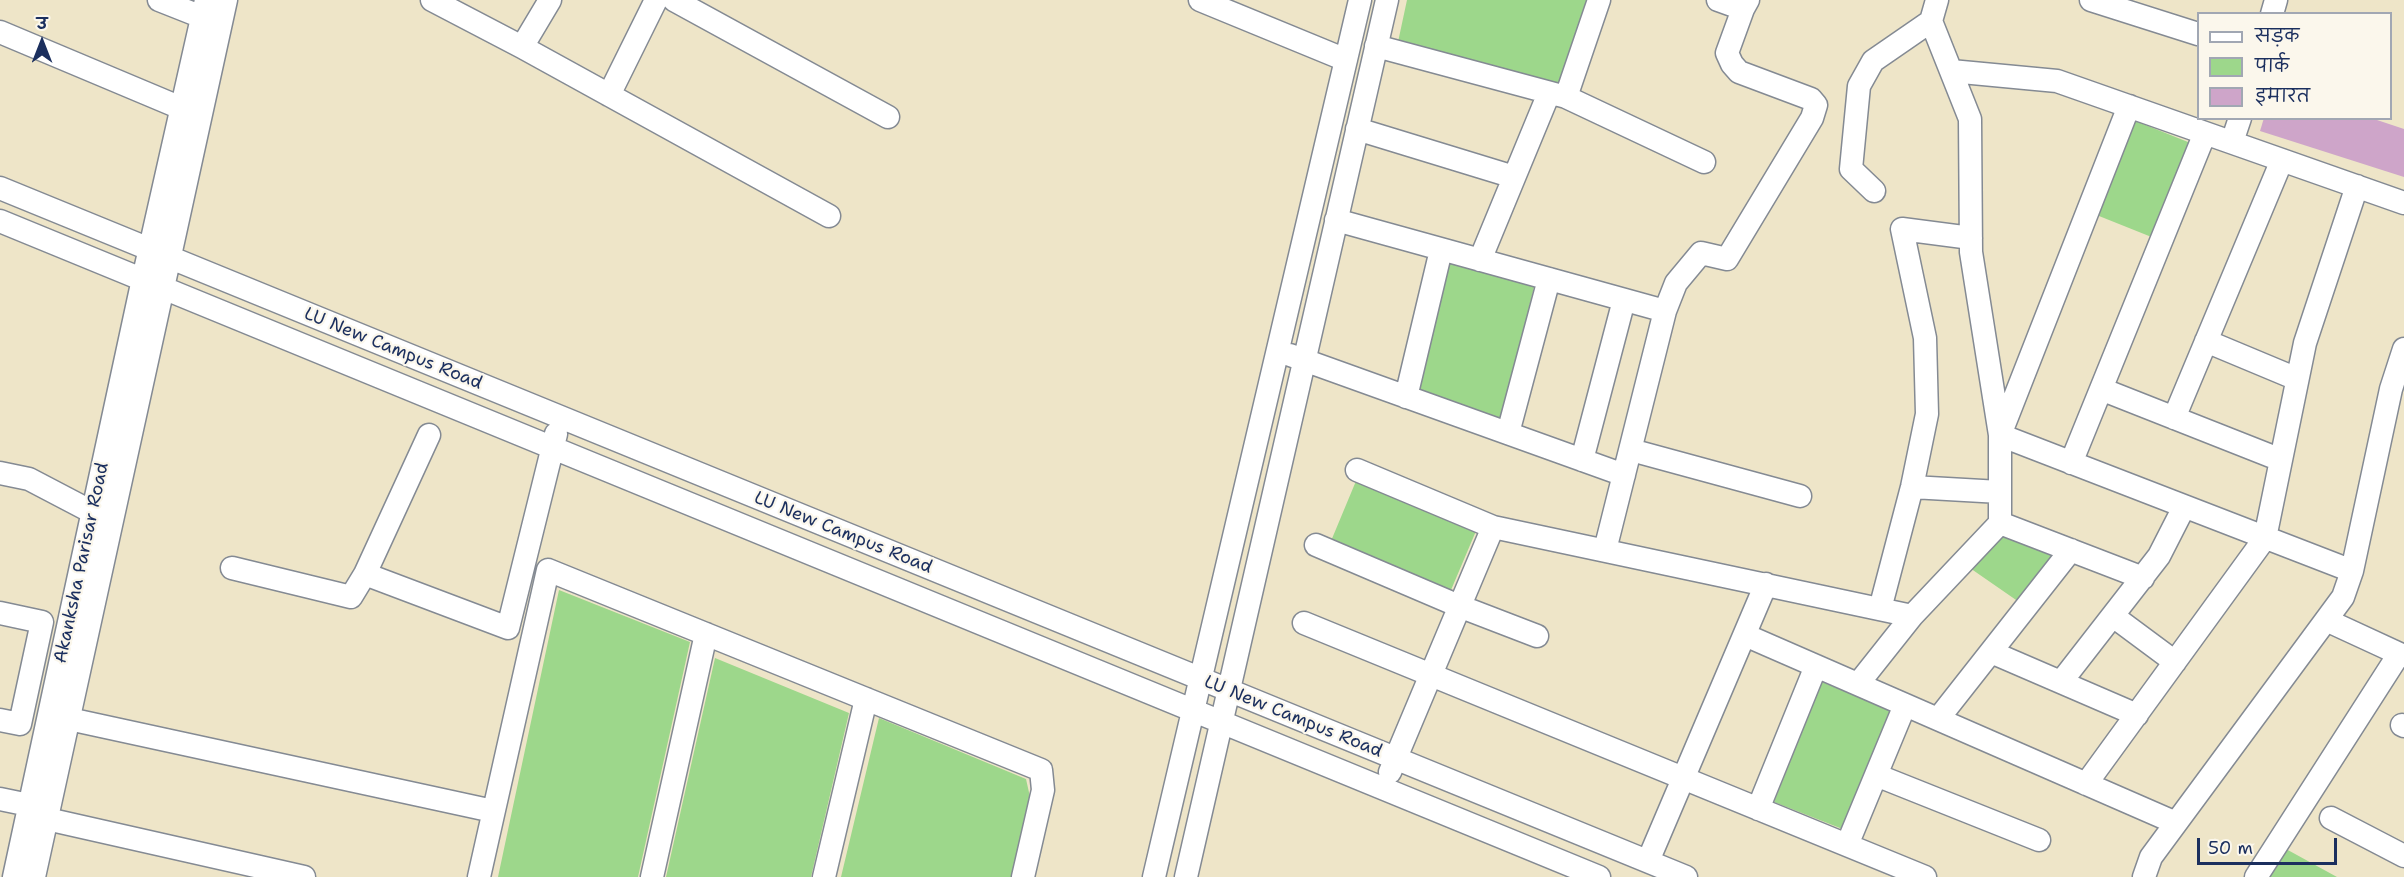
<!DOCTYPE html>
<html>
<head>
<meta charset="utf-8">
<style>
  body { margin:0 }
  #map { position:relative; width:2404px; height:877px; overflow:hidden; background:#eee5c8; font-family:"Shantell Sans","Playpen Sans Deva",sans-serif }
  canvas { display:block }
  .legend { position:absolute; left:2197px; top:12px; width:195px; height:108px; box-sizing:border-box; background:#fbf7ec; border:2px solid #a1a7b3; margin:0; padding:8px 10px; list-style:none; font-size:18px; color:#1b2f5e }
  .legend li { display:flex; align-items:center; gap:12px; height:30px }
  .legend b { width:30px; border:2px solid #a1a7b3 }
  .north { position:absolute; left:12px; top:12px; width:60px; height:60px; -webkit-text-stroke:4px #fbf7ec; paint-order:stroke; rotate:0deg; font-size:16px; font-weight:700; line-height:24px; text-align:center; color:#1b2f5e }
  .north::after { content:''; display:block; margin:auto; width:21px; height:27px; background:#1b2f5e; clip-path:polygon(50% 0,100% 100%,50% 72%,0 100%) }
  .scale { position:absolute; left:2197px; top:838px; width:140px; height:27px; box-sizing:border-box; border:3px solid #1b2f5e; border-top:0; padding-left:8px; font-size:18px; line-height:21px; white-space:nowrap; color:#1b2f5e; -webkit-text-stroke:4px #fbf7ec; paint-order:stroke }
</style>
</head>
<body>
<div id="map">
<canvas width="2404" height="877"></canvas>
<ul class="legend">
<li><b style="height:8px;background:#fff"></b>सड़क</li>
<li><b style="height:16px;background:#9dd78b"></b>पार्क</li>
<li><b style="height:16px;background:#cea5c9"></b>इमारत</li>
</ul>
<div class="north">उ</div>
<div class="scale">50 m</div>
</div>
<script>
const ctx = document.querySelector('canvas').getContext('2d');
ctx.lineJoin = 'round';
function paint(path, color) { ctx.fillStyle = color; ctx.fill(path, 'evenodd'); }
function trace(path, color, width, dash) { ctx.strokeStyle = color; ctx.lineWidth = width; ctx.lineCap = dash ? 'butt' : 'round'; ctx.setLineDash(dash || []); ctx.stroke(path); }
function label(font, color, halo, rows, align = 'center') {
  ctx.font = font + ' "Shantell Sans",sans-serif'; ctx.lineWidth = 4.5; ctx.setLineDash([]); ctx.textBaseline = 'middle'; ctx.strokeStyle = halo; ctx.fillStyle = color; for (const [text, x, y, turn = 0] of rows) {
    ctx.save(); ctx.translate(x, y); ctx.rotate((+turn || 0) * Math.PI / 180); ctx.textAlign = isNaN(turn) ? turn : align; if (halo) ctx.strokeText(text, 0, 0); ctx.fillText(text, 0, 0); ctx.restore();
  }
}
const green = new Path2D(`
  M1407,0H1588L1563,87L1398,42Z
  M2133,120L2193,144L2154,238L2094,214Z
  M1450,261L1535,283L1500,425L1416,392Z
  M1356,481L1476,531L1451,590L1331,541Z
  M2006,533L2056,552L2019,602L1967,566Z
  M559,590L690,642L638,877H498Z
  M715,658L849,713L811,877H666Z
  M1822,682L1893,711L1845,830L1774,802Z
  M879,718L1026,779L1030,797L1012,877H841Z
  M2286,849L2337,877H2268Z`);
const building = new Path2D(`
  M2264,118H2371L2404,129V177L2260,131Z`);
const minor = new Path2D(`
  M159,0L202,17
  M432,0L522,47L829,216
  M674,0L888,117
  M1200,0L1346,60
  M1718,0L1743,9L1748,0
  M2091,0L2198,34
  M2272,14L2276,0
  M0,32L181,108
  M1376,46L1566,97L1704,162
  M522,47L550,0
  M1951,71L2057,81L2404,203
  M609,95L656,0
  M1566,97L1599,0
  M2129,106L2000,435L2352,571
  M1357,129L1514,177
  M2232,142L2240,118
  M0,188L1686,877
  M1874,191L1851,169L1859,86L1873,61L1931,21
  M1336,220L1665,311
  M0,221L1599,877
  M1480,260L1549,93
  M2206,341L2297,379
  M1290,355L1624,475
  M2101,389L2281,460
  M1406,397L1441,250
  M2174,418L2282,160
  M1508,433L1549,279
  M1631,450L1800,496
  M1582,460L1624,300
  M2071,463L2205,133
  M1357,470L1493,527L1912,616
  M0,473L29,479L92,512L107,516
  M1912,487L2000,492
  M2000,523L2143,578
  M1316,545L1459,606L1537,636
  M1605,550L1665,311L1676,283L1701,253L1727,259L1812,118L1816,105L1811,99L1739,72L1732,64L1727,53L1743,9
  M232,568L351,597L365,574L429,435
  M365,574L508,628L556,434
  M1880,609L1912,487L1927,414L1925,338L1902,229L1971,238
  M0,613L42,622L20,724L0,720
  M2113,616L2175,662
  M2326,620L2404,656
  M1304,623L1925,877
  M1745,635L2176,823
  M1991,652L2137,715
  M2061,682L2159,556L2184,507
  M1858,684L1912,616L2000,523V435L1971,252L1970,119L1931,21L1937,0
  M69,719L493,811
  M1938,719L2071,550
  M2402,725L2404,726
  M1390,772L1493,527
  M1876,775L2039,840
  M2086,784L2265,538L2305,343L2357,186
  M0,799L29,805L47,819L304,877
  M1758,809L1816,666
  M2331,818L2404,856
  M1847,845L1905,705
  M1648,861L1766,584
  M14,877L143,279L206,0
  M34,877L226,0
  M479,877L548,570L1041,770L1043,790L1023,877
  M652,877L706,634
  M824,877L866,699
  M1154,877L1360,0
  M1186,877L1387,0
  M2144,877L2151,857L2343,597L2352,571L2391,389L2404,349
  M2256,877L2399,654`);
const streetNames = [
  ["LU New Campus Road",393,349,22],
  ["LU New Campus Road",843,533,22],
  ["Akanksha Parisar Road",82,563,-78],
  ["LU New Campus Road",1293,717,22]
];
paint(green, '#9dd78b');
paint(building, '#cea5c9');
trace(minor, '#848a93', 25);
trace(minor, '#fff', 22);
label('18px', '#1b2f5e', '#fbf7ec', streetNames);
</script>
</body>
</html>
